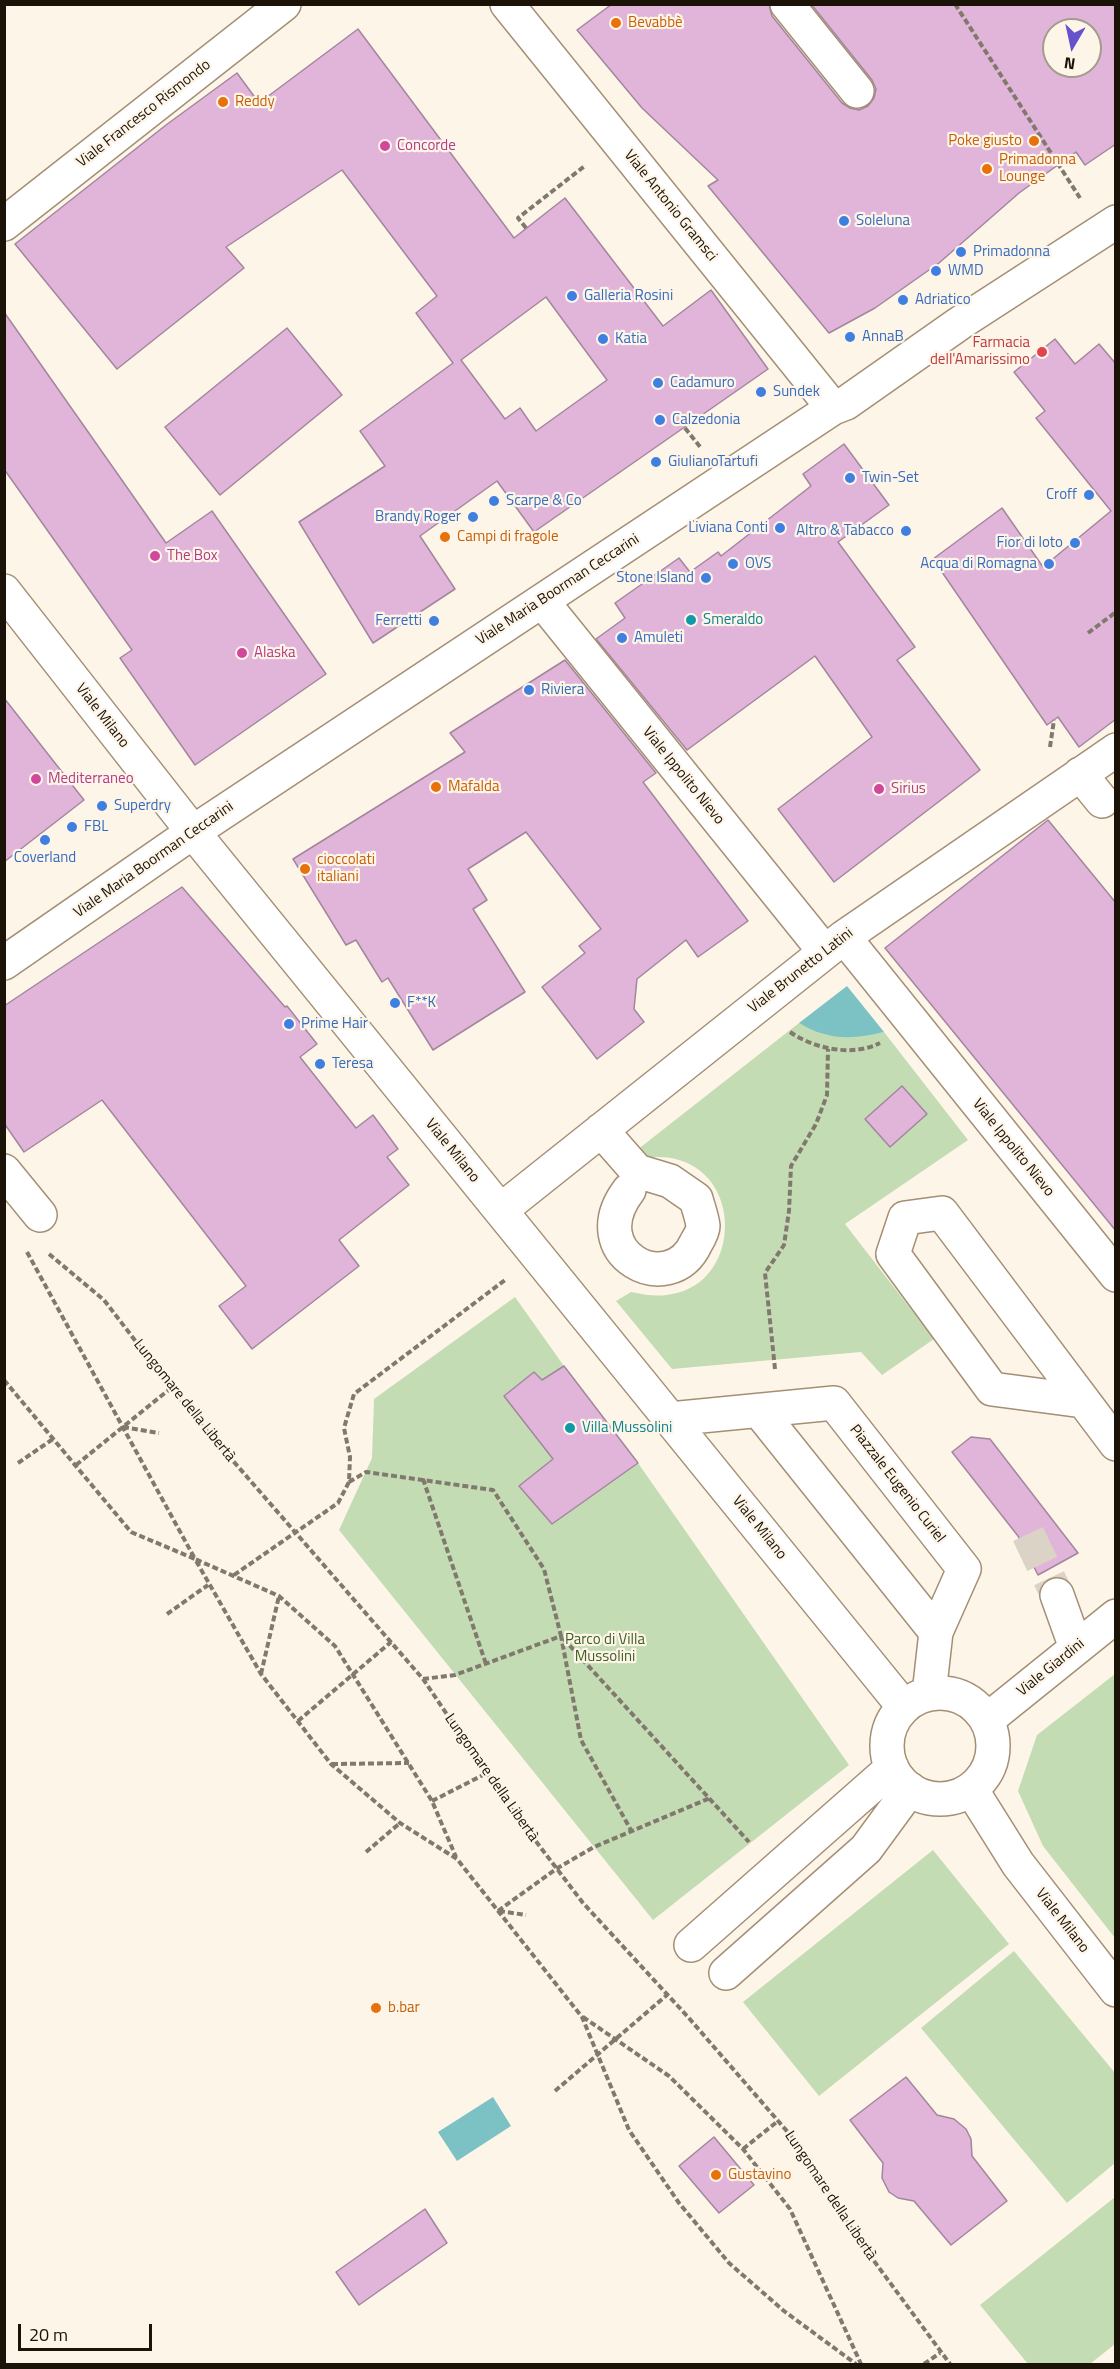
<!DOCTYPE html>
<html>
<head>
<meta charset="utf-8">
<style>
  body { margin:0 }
  #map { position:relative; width:1120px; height:2369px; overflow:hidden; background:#fef5e9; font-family:"Titillium Web",sans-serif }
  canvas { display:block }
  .frame { position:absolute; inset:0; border:6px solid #1b1308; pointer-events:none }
  .north { position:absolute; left:1042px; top:18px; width:60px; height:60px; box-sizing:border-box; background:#fef5e9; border:2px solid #a39b8f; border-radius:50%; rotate:189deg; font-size:16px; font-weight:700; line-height:24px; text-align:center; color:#1b1308 }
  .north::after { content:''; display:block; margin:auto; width:21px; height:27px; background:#6552cc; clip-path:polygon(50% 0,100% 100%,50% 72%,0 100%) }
  .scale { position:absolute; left:18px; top:2324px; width:134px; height:27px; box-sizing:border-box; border:3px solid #1b1308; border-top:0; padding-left:8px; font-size:18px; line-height:21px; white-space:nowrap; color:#1b1308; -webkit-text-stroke:4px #fef5e9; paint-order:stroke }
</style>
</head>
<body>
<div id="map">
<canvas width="1120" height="2369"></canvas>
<div class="frame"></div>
<div class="north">N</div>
<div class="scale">20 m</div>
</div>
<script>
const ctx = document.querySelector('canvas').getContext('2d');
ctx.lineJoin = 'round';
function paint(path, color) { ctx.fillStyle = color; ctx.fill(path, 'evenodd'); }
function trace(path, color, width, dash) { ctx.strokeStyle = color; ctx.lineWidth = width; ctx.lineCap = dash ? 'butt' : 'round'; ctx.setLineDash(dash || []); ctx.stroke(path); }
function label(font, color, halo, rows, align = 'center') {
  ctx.font = font + ' "Titillium Web",sans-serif'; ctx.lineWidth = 4.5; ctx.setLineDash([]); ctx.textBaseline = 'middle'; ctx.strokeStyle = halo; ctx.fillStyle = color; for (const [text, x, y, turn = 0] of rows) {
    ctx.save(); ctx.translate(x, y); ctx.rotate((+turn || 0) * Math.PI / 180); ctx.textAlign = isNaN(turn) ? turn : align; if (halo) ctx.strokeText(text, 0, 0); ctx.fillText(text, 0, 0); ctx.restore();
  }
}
const green = new Path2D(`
  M799,1023C822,1037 858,1039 884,1032L968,1140L845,1224L934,1339L882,1375L861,1352L672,1369L616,1301L631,1292C645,1295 658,1297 672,1294C739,1283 744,1179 679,1160C665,1156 652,1157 638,1158L637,1150Z
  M515,1297L564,1366L542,1380L534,1372L504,1396L553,1459L519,1487L552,1524L638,1463L849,1765L653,1920L339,1530L372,1458L374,1399Z
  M1115,1674V1938L1043,1846L1018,1791L1037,1735Z
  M933,1850L1009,1944L819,2096L743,2002Z
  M1014,1951L1115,2073V2163L1067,2203L921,2028Z
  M1115,2197V2344L1090,2364H1028L980,2305Z`);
const water = new Path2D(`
  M847,986L884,1032C852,1040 827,1040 799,1023Z
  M493,2097L511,2126L457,2161L438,2132Z`);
const building = new Path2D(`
  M612,4H769L772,16L842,103L850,108L859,110L868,106L874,98L876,89L872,80L811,4H1116V144L1085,165L1076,152L1019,193L939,263L875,308L829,333L708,186L718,180L642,108L577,30ZM1054,30H1090V66H1054Z
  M358,29L514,238L565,198L663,326L711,290L768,369L534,532L497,481L420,536L455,589L373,643L299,522L385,466L360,431L453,363L416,313L437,296L342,170L226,247L244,268L117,369L15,244L166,125L237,73L259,103ZM546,297L607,380L536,431L520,408L505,419L461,360Z
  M4,312L166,543L212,511L326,674L195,765L120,658L132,650L4,469Z
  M287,328L342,395L220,495L165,427Z
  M1055,339L1075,364L1099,344L1116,364V719L1079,747L1058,717L1047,725L933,559L1002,508L1043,567L1111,511L1036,418L1045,411L1014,372Z
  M844,444L889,505L838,542L915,647L897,660L980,770L834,882L778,809L872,737L815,656L687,750L596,639L625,618L615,603L679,558L690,572L718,552L721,556L811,486L803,474Z
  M565,660L656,773L643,782L748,921L698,957L686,940L637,979L634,1009L644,1022L597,1059L542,987L585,953L579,946L601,929L526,832L468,869L487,900L473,909L525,992L433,1050L388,978L382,982L356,940L346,945L293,859L465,752L450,733Z
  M4,698L84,800L4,862Z
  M1048,820L1116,903V1231L885,948Z
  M182,887L285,1007L287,1006L317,1044L300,1057L356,1128L373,1115L398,1149L387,1157L409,1185L339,1240L359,1266L252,1349L219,1306L246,1286L102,1100L24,1152L4,1123V1006Z
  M902,1086L927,1114L890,1147L865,1119Z
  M564,1366L638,1463L552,1524L519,1486L553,1459L504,1396L534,1372L542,1380Z
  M971,1437L990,1439L1078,1553L1038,1575L1018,1536L952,1452Z
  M906,2077L937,2115L954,2119L966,2129L971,2139L972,2156L1007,2201L951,2245L914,2201L898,2198L889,2192L882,2178L883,2163L850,2120Z
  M714,2137L754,2185L719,2213L679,2166Z
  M425,2209L447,2243L359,2305L336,2272Z`);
const minorTunnel = new Path2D(`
  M1028,1534L1057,1595`);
const path = new Path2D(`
  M955,4L1080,198
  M526,228L518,218L586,165
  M685,428L701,448
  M1088,633L1116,612
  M1050,747L1054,720
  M790,1032C815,1049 852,1057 880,1043
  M27,1252L195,1559L279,1596L335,1646L432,1801L456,1857
  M49,1254L104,1300L187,1408L423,1679L512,1810L583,1903L688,2017L792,2137L863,2246L950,2364
  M775,1369L765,1273L784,1245L789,1211L791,1166L816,1124L827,1095L828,1049
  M4,1380L131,1532L195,1559L261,1674L331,1764L400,1823L457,1859L582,2017L629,2130L679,2203L729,2263L784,2311L856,2364
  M123,1427L159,1433
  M18,1463L53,1439
  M76,1465L171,1388
  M423,1479L486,1664
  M349,1482L366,1472L493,1490L544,1569L561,1636L749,1842
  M234,1575L338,1503L349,1482L350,1457L344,1428L354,1394L505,1280
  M167,1614L208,1585
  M261,1674L279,1596
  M423,1679L455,1675L561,1636L581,1740L632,1832
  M298,1721L391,1642
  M332,1764L409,1763
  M432,1801L487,1773
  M366,1852L400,1823
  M498,1911L556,1869L594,1847L710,1798
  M499,1911L526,1915
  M583,2017L669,2076L743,2149L790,2209L861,2364
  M555,2091L667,1995
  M743,2149L778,2121
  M924,2364L940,2353`);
const minor = new Path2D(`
  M507,4L833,408
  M787,4L857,91
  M4,224L284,4
  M4,591L193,832L904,1707
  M542,601L825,952
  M1080,774L1102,801
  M844,937L1116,1275
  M4,963L193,832L833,408L846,403L960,323L1116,222
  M601,1130L637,1171L670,1181L696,1199C698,1207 702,1217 703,1226C703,1231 699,1238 696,1243C670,1300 580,1254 629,1190
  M4,1171L40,1215
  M501,1210L844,937L1116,750
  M1083,1401L992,1389L893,1254L905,1218L942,1213L1116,1444
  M760,1412L936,1632
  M670,1419L834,1403L964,1569L936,1632L929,1694
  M1057,1595L1076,1648
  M887 1746a53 53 0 1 1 106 0a53 53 0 1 1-106 0Z
  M987,1720L1116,1616
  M971,1789L1018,1864L1116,1990
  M691,1945L892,1768
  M726,1973L866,1849L910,1789`);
const markers = [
  [616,23,6,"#e8710a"],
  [223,102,6,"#e8710a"],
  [1034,141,6,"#e8710a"],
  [385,146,6,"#d1479c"],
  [987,169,6,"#e8710a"],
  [844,221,6,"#3f7fe0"],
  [961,252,6,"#3f7fe0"],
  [936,271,6,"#3f7fe0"],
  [572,296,6,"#3f7fe0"],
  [903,300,6,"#3f7fe0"],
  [850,337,6,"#3f7fe0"],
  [603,339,6,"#3f7fe0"],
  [1042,352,6,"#e0444e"],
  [658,383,6,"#3f7fe0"],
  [761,392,6,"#3f7fe0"],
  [660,420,6,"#3f7fe0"],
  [656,462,6,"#3f7fe0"],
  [850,478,6,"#3f7fe0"],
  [1089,495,6,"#3f7fe0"],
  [494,501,6,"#3f7fe0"],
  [473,517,6,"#3f7fe0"],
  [780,528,6,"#3f7fe0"],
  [906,531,6,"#3f7fe0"],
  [445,537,6,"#e8710a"],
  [1075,543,6,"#3f7fe0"],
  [155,556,6,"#d1479c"],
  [733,564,6,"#3f7fe0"],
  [1049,564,6,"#3f7fe0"],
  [706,578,6,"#3f7fe0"],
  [691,620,6,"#0f9aa8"],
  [434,621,6,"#3f7fe0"],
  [622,638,6,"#3f7fe0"],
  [242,653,6,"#d1479c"],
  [529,690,6,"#3f7fe0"],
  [36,779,6,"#d1479c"],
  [436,787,6,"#e8710a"],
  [879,789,6,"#d1479c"],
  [102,806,6,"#3f7fe0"],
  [72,827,6,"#3f7fe0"],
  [45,840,6,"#3f7fe0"],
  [305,869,6,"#e8710a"],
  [395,1003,6,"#3f7fe0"],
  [289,1024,6,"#3f7fe0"],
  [320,1064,6,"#3f7fe0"],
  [570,1428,6,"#0f9aa8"],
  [376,2008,6,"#e8710a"],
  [716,2175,6,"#e8710a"]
];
const foodNames = [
  ["Bevabbè",628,23],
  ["Reddy",235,102],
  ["Poke giusto",1022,141,"right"],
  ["Primadonna",999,160],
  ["Lounge",999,177],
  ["Campi di fragole",457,537],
  ["Mafalda",448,787],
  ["cioccolati",317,860],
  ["italiani",317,877],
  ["b.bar",388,2008],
  ["Gustavino",728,2175]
];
const streetNames = [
  ["Viale Francesco Rismondo",144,114,-38],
  ["Viale Antonio Gramsci",670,206,51],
  ["Viale Maria Boorman Ceccarini",558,590,-33],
  ["Viale Milano",102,716,52],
  ["Viale Ippolito Nievo",683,776,51],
  ["Viale Maria Boorman Ceccarini",154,860,-35],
  ["Viale Brunetto Latini",801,971,-38],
  ["Viale Ippolito Nievo",1013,1148,51],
  ["Viale Milano",452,1151,51],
  ["Lungomare della Libertà",184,1401,51],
  ["Piazzale Eugenio Curiel",897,1484,52],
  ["Viale Milano",759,1528,51],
  ["Viale Giardini",1051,1668,-39],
  ["Lungomare della Libertà",491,1778,55],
  ["Viale Milano",1062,1921,52],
  ["Lungomare della Libertà",830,2196,56]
];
const hotelNames = [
  ["Concorde",397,146],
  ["The Box",167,556],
  ["Alaska",254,653],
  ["Mediterraneo",48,779],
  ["Sirius",891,789]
];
const shopNames = [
  ["Soleluna",856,221],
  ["Primadonna",973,252],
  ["WMD",948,271],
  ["Galleria Rosini",584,296],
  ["Adriatico",915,300],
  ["AnnaB",862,337],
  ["Katia",615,339],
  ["Cadamuro",670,383],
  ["Sundek",773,392],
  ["Calzedonia",672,420],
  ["GiulianoTartufi",668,462],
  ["Twin-Set",862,478],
  ["Croff",1077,495,"right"],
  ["Scarpe & Co",506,501],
  ["Brandy Roger",461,517,"right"],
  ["Liviana Conti",768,528,"right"],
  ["Altro & Tabacco",894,531,"right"],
  ["Fior di loto",1063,543,"right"],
  ["OVS",745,564],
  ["Acqua di Romagna",1037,564,"right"],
  ["Stone Island",694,578,"right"],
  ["Ferretti",422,621,"right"],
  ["Amuleti",634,638],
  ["Riviera",541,690],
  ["Superdry",114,806],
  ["FBL",84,827],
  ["Coverland",45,858,"center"],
  ["F**K",407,1003],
  ["Prime Hair",301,1024],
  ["Teresa",332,1064]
];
const healthNames = [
  ["Farmacia",1030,343],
  ["dell'Amarissimo",1030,360]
];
const cultureNames = [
  ["Smeraldo",703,620],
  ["Villa Mussolini",582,1428]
];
const parkNames = [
  ["Parco di Villa",605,1640],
  ["Mussolini",605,1657]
];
paint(green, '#c4dcb4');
paint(water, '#7cc1c3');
paint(building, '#e1b5d9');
trace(building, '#a2869d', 1.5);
trace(minorTunnel, '#dcd3c7', 33, [33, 16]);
trace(minor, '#a48f74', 36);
trace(path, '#82796e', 4, [6, 3]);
trace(minor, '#fff', 33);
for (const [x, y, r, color] of markers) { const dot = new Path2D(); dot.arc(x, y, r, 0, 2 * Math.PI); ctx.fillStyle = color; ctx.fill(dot); trace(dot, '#fef5e9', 2); }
label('15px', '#c56008', '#fef5e9', foodNames, 'left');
label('15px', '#1b1308', '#fef5e9', streetNames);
label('15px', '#b23c85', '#fef5e9', hotelNames, 'left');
label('15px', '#366cbe', '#fef5e9', shopNames, 'left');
label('15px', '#be3a42', '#fef5e9', healthNames, 'right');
label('15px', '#0d838f', '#fef5e9', cultureNames, 'left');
label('15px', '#3e5f20', '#fef5e9', parkNames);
</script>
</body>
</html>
